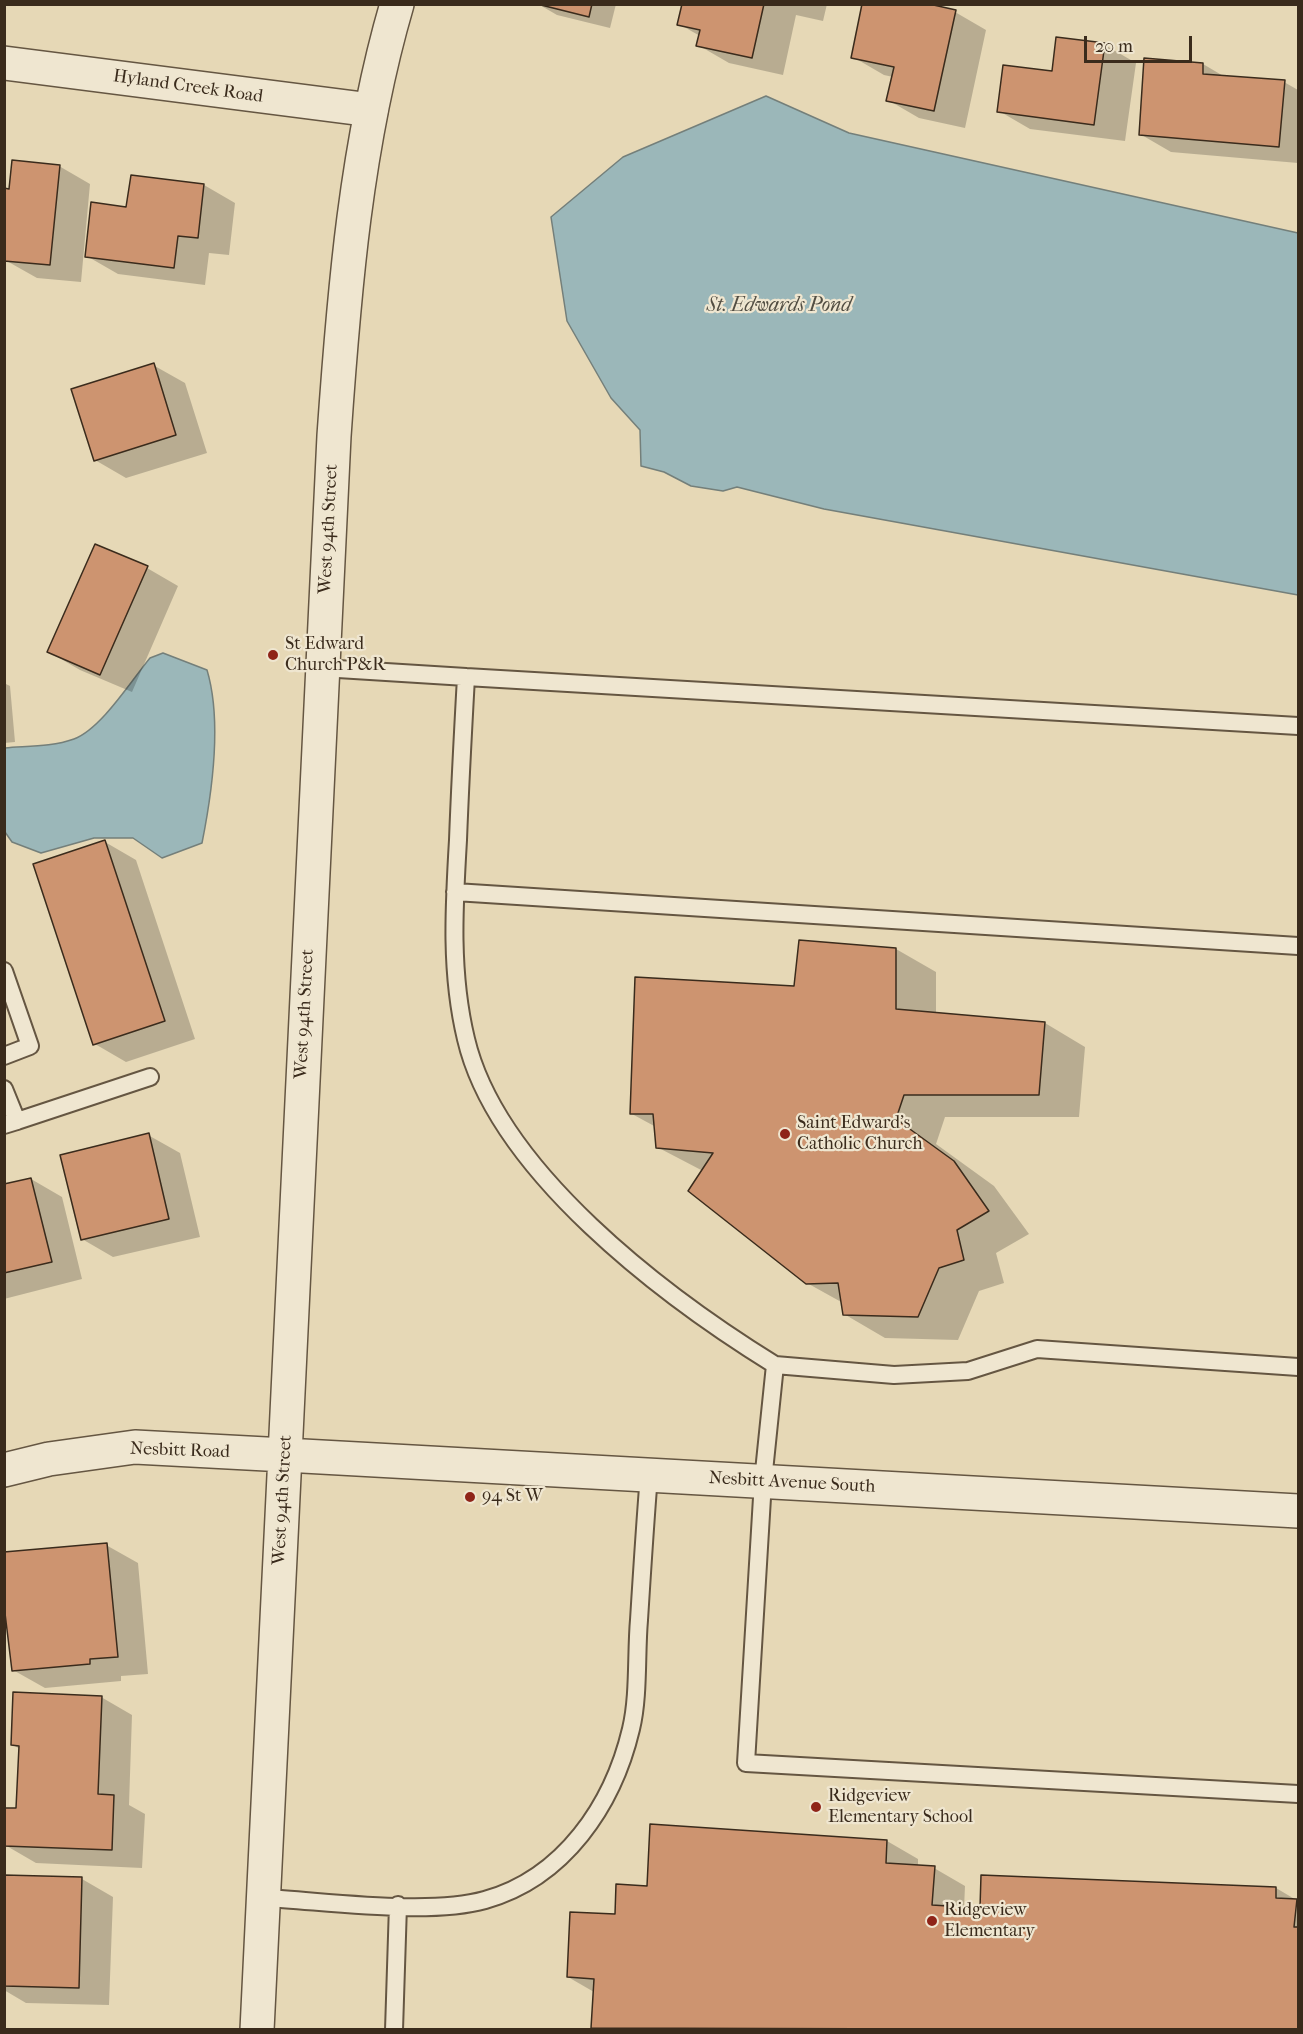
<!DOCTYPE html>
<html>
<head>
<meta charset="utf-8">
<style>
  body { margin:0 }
  #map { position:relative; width:1303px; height:2034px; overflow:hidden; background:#e6d8b6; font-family:"IM FELL French Canon",serif }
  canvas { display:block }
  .frame { position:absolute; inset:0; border:6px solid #3a2b1c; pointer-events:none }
  .scale { position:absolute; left:1084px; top:36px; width:108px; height:27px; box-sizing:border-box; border:3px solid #3a2b1c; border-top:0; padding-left:8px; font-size:18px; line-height:21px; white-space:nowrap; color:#3a2b1c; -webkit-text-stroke:4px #efe6d0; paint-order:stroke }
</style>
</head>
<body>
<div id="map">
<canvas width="1303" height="2034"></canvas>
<div class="frame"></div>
<div class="scale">20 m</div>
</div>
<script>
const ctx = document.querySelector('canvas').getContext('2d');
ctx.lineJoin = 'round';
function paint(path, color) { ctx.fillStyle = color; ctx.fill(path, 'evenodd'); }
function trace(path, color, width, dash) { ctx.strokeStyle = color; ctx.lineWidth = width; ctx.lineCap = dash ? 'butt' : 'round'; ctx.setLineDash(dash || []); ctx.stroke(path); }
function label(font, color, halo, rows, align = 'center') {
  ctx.font = font + ' "IM FELL French Canon",serif'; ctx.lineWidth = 4.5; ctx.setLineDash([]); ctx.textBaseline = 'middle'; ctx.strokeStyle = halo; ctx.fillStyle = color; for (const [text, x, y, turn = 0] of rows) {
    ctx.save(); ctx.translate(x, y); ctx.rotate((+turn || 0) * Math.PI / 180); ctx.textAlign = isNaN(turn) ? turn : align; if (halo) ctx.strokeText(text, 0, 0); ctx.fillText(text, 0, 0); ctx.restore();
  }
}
const water = new Path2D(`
  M766,96L849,133L1298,233V595L824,509L737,487L723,491L691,486L664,472L641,466L640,430L611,398L567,321L551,217L623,157Z
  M163,653L207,670C222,720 212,793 202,843L162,858L133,838H94L41,853L12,842L5,832V748C27,746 52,747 74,739C101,729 131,681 150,658Z`);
const shadow = new Path2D(`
  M538,4H616L610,28L557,15Z
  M683,4H827L823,21L796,15L783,75L729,63L698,45L700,36L679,24Z
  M955,12L986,30L965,128L919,118L888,100L893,77L884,75L853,57Z
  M1105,45L1136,63L1125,141L1030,129L999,111L1053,72Z
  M1146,60L1203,64L1225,77L1284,82L1298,90V163L1171,152L1140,134Z
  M59,166L90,184L81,282L37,278L5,260Z
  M204,185L235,203L229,255L209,253L205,285L118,274L85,255L128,208Z
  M153,365L185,383L207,453L126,478L95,460Z
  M147,568L178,586L132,692L80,670L49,652Z
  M4,683L10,686L15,742L4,743Z
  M105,842L136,860L195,1039L126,1062L95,1044Z
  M800,942L896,949L936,972V1014L1045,1023L1085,1047L1079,1117H945L936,1144L994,1186L1029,1234L996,1253L1004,1283L979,1291L958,1340L885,1338L844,1314L843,1303L807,1283L703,1171L657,1147L656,1127L632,1114L795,987Z
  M148,1135L180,1153L200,1237L113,1257L82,1239Z
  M31,1179L62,1197L82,1279L4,1299V1186Z
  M106,1545L138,1563L148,1674L121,1676V1681L45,1688L13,1670Z
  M101,1697L132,1715L129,1805L145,1814L142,1868L36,1863L5,1845L18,1810L20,1749L13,1745Z
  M652,1826L887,1841L918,1859V1867L934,1868L965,1886L964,1909L982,1910L1276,1888L1298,1901V2030H597L592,2027L594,1992L568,1977L616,1916L649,1887Z
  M4,1876L82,1879L113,1897L109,2005L26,2003L4,1990Z`);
const building = new Path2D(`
  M537,4H592L589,17Z
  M682,4H764L752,58L696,46L700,30L677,25Z
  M862,4H929L956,10L934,111L886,101L894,67L851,58Z
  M1056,37L1105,43L1094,125L997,112L1003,65L1052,71Z
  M1144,58L1203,63V74L1285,80L1279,147L1139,135Z
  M12,160L60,165L50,265L4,261V188L9,189Z
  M131,175L204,184L198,238L178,236L174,268L85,257L91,202L126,207Z
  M154,363L176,435L94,461L71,389Z
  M95,544L148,566L100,675L47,652Z
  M105,840L165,1021L93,1045L33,864Z
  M799,940L896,948V1009L1045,1022L1039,1095H904L896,1119L954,1161L989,1211L957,1230L964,1260L939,1268L918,1317L843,1315L838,1283L806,1284L688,1191L713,1153L656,1148L653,1114H630L635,977L794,986Z
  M149,1133L169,1219L81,1240L60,1155Z
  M31,1178L52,1262L4,1273V1184Z
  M107,1543L118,1657L90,1659V1664L12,1671L4,1605V1552Z
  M13,1692L102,1696L98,1794L114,1795L112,1850L4,1846L5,1808H16L19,1746L11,1745Z
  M650,1824L887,1840L886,1863L935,1866L932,1905L980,1908L981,1875L1276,1887V1898L1297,1899L1294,1927H1298V2030L591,2028L594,1979L567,1977L570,1912L615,1914L616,1884L647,1886Z
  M4,1875L82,1877L79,1988L4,1986Z`);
const service = new Path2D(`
  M322,668L466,677C463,731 460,786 458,840C454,907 450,973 466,1039C497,1171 665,1297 775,1365L763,1481L746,1763L1298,1794
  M466,677L1298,726
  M455,892L1298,946
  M4,971L30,1046L4,1056
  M4,1089L17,1121L4,1125
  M17,1121L150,1077
  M775,1365L894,1375L968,1371L1037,1349L1298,1367
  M264,1898C325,1901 428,1916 485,1900C564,1878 613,1805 631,1729C639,1696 636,1654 639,1620C642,1572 645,1524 649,1475
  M394,2030L398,1905`);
const minor = new Path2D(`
  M4,63L371,110
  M4,1470L49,1459L135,1447L285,1455L257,2030`);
const tertiary = new Path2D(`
  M397,4C356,144 344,292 334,436L285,1455L1298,1511`);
const markers = [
  [273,655,6,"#8f2418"],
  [785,1134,6,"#8f2418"],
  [470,1497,6,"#8f2418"],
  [816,1807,6,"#8f2418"],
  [932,1921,6,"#8f2418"]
];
const streetNames = [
  ["Hyland Creek Road",188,87,8],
  ["West 94th Street",329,529,-87],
  ["West 94th Street",305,1014,-87],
  ["Nesbitt Road",180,1451,2],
  ["Nesbitt Avenue South",792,1483,3],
  ["West 94th Street",283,1500,-87]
];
const poiNames = [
  ["St Edward",285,645],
  ["Church P&R",285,666],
  ["Saint Edward's",797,1124],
  ["Catholic Church",797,1145],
  ["94 St W",482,1497],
  ["Ridgeview",828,1797],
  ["Elementary School",828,1818],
  ["Ridgeview",944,1911],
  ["Elementary",944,1932]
];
const waterNames = [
  ["St. Edwards Pond",779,306]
];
paint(water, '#9bb7b9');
trace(water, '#747f7a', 1.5);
paint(shadow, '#0003');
paint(building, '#cd9470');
trace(building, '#3a2b1c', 1.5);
trace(service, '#655642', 20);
trace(minor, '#655642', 36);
trace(tertiary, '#655642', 36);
trace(service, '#efe6d0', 16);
trace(minor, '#efe6d0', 33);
trace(tertiary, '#efe6d0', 33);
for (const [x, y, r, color] of markers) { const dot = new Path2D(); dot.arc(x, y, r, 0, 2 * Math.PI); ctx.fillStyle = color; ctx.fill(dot); trace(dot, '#efe6d0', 2); }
label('18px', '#3a2b1c', '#efe6d0', streetNames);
label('18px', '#3a2b1c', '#efe6d0', poiNames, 'left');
label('italic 20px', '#524e43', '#efe6d0', waterNames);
</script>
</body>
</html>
